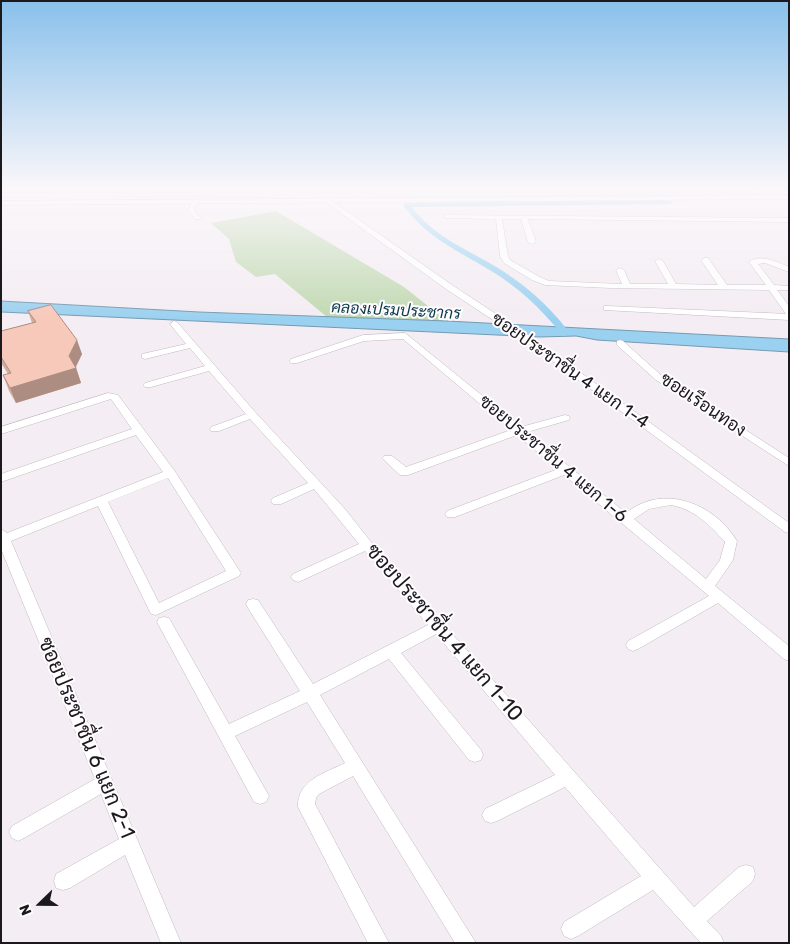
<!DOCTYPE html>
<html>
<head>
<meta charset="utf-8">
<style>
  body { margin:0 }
  #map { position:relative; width:790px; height:944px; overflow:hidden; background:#f4edf3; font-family:Rubik,sans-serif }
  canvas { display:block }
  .frame { position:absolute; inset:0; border:2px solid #1c191c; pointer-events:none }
  .north { position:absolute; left:15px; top:879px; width:50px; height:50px; -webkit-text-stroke:4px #fefcfe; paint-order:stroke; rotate:248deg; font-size:14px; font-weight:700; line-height:20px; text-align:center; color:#1c191c }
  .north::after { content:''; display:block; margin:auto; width:18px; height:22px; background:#1c191c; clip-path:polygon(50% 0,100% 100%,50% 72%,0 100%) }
</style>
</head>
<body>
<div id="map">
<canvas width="790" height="944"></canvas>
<div class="frame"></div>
<div class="north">N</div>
</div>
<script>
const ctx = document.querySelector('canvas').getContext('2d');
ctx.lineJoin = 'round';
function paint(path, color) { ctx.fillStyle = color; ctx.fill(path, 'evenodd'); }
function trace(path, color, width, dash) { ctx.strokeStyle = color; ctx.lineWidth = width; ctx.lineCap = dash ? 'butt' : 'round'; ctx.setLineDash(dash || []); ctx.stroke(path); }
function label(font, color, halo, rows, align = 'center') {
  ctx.font = font + ' Rubik,Sarabun,sans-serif'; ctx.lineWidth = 4; ctx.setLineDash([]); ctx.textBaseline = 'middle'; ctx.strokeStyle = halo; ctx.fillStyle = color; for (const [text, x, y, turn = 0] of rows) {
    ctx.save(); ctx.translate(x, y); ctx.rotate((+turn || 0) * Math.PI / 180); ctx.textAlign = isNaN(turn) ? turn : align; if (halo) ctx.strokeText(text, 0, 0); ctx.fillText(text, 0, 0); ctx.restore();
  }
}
const green = new Path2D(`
  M276,211L404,287L447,321L327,317L275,274L256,277L236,262L229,239L211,223Z`);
const water = new Path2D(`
  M1,301L199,312L447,321L789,339V352L597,340L576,336L540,337L1,312Z`);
const canal = new Path2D(`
  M669,200L673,202L672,204L412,207C432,235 464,248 493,265C522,282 548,304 568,331L570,333L565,336L562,335C541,308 517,286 488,269C456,250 425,236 403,205L407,203Z`);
const minor = new Path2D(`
  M358,187H364L362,198L357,197Z
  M750,187H757L763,193L758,194Z
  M1,193L275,192L278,194L275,196L1,197Z
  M327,196H331L332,201L452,285L534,339L789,523V533L785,532L528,343L446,289L327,203Z
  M193,201L198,202L194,211L201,218L200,219H196L188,211Z
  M444,215L789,218V222L528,219L536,242L532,244L528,242L521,219H502L508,256L510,260L538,276L549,281L622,284L616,270L620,268L624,270L630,284H668L655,261L659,259L663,261L676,284L718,285L701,260L705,258H708L727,285H766L749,262C761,254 777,262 789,267V272L765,263L758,264L774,285L789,286V290H777L789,306V320L604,310V306H607L789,314H786L769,290L611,288L545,285L532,280L504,263L500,256L496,219L446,218L444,217Z
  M174,321L177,322L256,413L345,509L371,542L694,907L739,867L746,865L753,867L755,874L753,881L707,921L721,936L724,943H701L653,890L578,936L571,939L564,936L561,929L564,922L641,876L565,787L497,821L491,823L485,821L482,815L485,809L555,775L436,634L401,653L481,750L483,755L481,760L475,762L469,760L389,659L320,695L476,943H455L353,776L319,794L316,798L315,804L389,943H368L298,807C297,780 325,773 345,763L307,702L235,736L269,796L266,802L260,804L254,802L157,622L159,618L164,617L169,618L229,724L300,691L248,608L246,604L248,600L253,599L258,600L313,684L428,625L365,551L303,580L298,582L293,580L291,577L293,574L359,544L314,489L281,504H273L271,501L273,498L308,483L250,419L219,431H211L210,429L211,427L246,414L209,371L151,387H145L143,385L145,383L205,366L190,348L145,359L142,358V354L186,344L170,324Z
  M405,333L521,427L565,415L569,416L570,418L569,420L527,432L626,513C663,483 714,503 737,541L733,560L715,586L789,646V661L784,659L718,603L638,649L633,651L628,649L626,645L628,641L709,596L564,475L455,517H447L445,514L447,511L558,469L517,435L408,475H400L384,460L382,458L384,456H392L406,467L511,430L403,339L364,341L297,363H291L289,361L291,359L363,335ZM671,505C694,509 710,525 725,542L720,560L706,579L634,519L649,509Z
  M620,340L623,341L662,376L789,458V466L656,380L617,345V341Z
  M108,393L118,395L174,470L239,570L241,573L239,576L156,615L151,614L149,610L98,506L11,541L181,943H161L125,855L70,888L63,890L56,888L54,881L56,874L119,839L101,794L24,838L18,841L12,838L9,832L12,826L95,779L1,549V529L7,533L163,472L136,435L1,482V474L132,429L111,399L1,434V427ZM168,478L226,571L159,603L108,502Z`);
const tertiary = new Path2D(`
  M789,195V199L1,205V201Z`);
const wall = new Path2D(`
  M28,311L82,354L76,367L81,383L16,403L9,391L3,375L8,374L1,363V331L32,323Z`);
const shadedWall = new Path2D(`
  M77,340L82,354L75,368H76L81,383L16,403L10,388Z`);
const building = new Path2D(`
  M51,305L77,340L69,356L76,368L10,388L3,375L11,373L1,357V331L36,322L28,311Z`);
const farWaternames = [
  ["คลองเปรมประชากร",396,311,3]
];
const streetNames = [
  ["ซอยประชาชื่น 4 แยก 1-4",570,371,35],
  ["ซอยเรือนทอง",703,405,34],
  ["ซอยประชาชื่น 4 แยก 1-6",553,459,40]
];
const nearStreetnames = [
  ["ซอยประชาชื่น 4 แยก 1-10",444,633,49],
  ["ซอยประชาชื่น 6 แยก 2-1",86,738,67]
];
paint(green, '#c1d9b2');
paint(water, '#9bd1f0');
trace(water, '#759ab0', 1);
paint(canal, '#9bd1f0');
trace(minor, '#c0b9bf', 1);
trace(tertiary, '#c0b9bf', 1);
paint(minor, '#fff');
paint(tertiary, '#fff');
paint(wall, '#d4ada0');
paint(shadedWall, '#ad8d82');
paint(building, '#f7c9ba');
trace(building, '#ad8d82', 1);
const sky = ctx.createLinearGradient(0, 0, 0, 319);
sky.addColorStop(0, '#89c0eb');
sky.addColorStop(0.59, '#faf7fa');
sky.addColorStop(1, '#faf7fa00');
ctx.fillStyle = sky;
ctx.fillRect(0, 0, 790, 319);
label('italic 16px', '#0a384d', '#fefcfe', farWaternames);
label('18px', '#1c191c', '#fefcfe', streetNames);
label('21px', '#1c191c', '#fefcfe', nearStreetnames);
</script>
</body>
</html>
